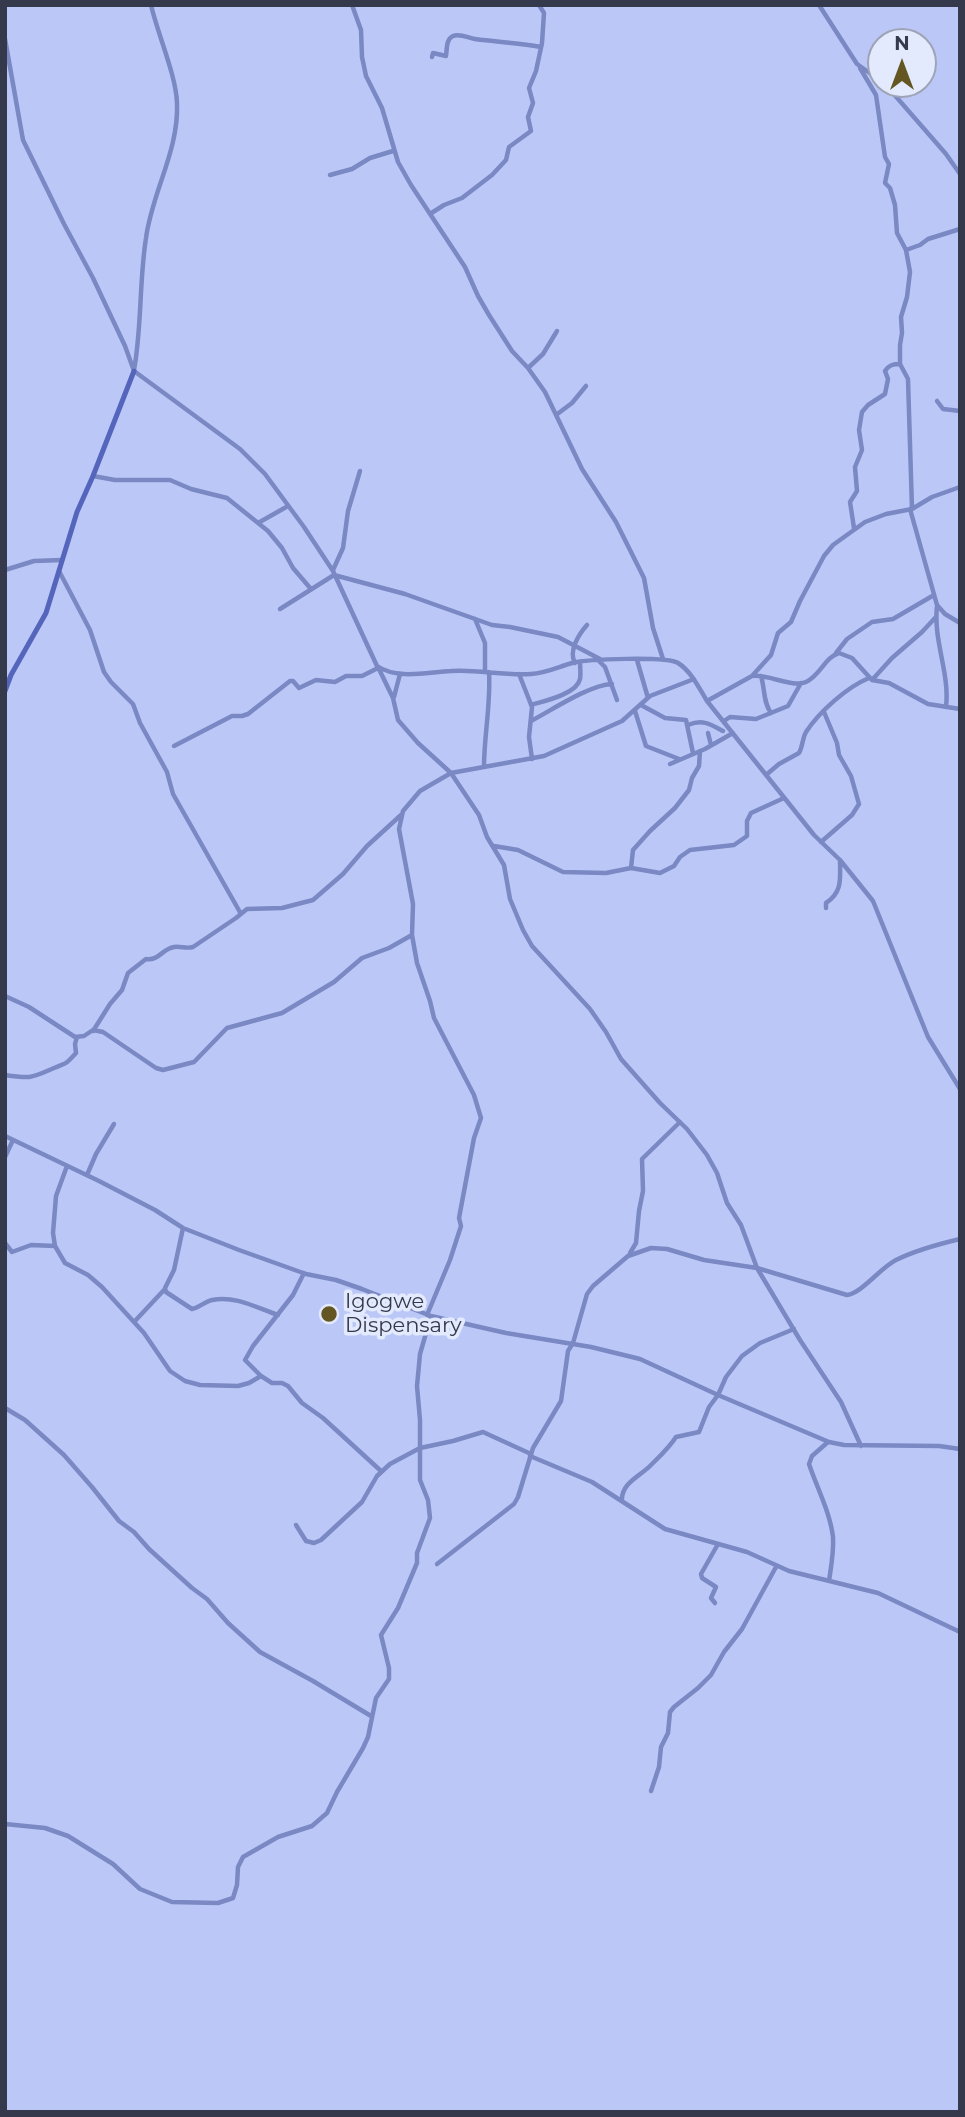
<!DOCTYPE html>
<html>
<head>
<meta charset="utf-8">
<style>
  body { margin:0 }
  #map { position:relative; width:965px; height:2117px; overflow:hidden; background:#bbc8f7; font-family:Montserrat,sans-serif }
  canvas { display:block }
  .frame { position:absolute; inset:0; border:7px solid #34394b; pointer-events:none }
  .north { position:absolute; left:867px; top:28px; width:70px; height:70px; box-sizing:border-box; background:#e4eafd; border:2px solid #9ea3b6; border-radius:50%; rotate:0deg; font-size:19px; font-weight:700; line-height:28px; text-align:center; color:#34394b }
  .north::after { content:''; display:block; margin:auto; width:24px; height:32px; background:#645623; clip-path:polygon(50% 0,100% 100%,50% 72%,0 100%) }
</style>
</head>
<body>
<div id="map">
<canvas width="965" height="2117"></canvas>
<div class="frame"></div>
<div class="north">N</div>
</div>
<script>
const ctx = document.querySelector('canvas').getContext('2d');
ctx.lineJoin = 'round';
function trace(path, color, width, dash) { ctx.strokeStyle = color; ctx.lineWidth = width; ctx.lineCap = dash ? 'butt' : 'round'; ctx.setLineDash(dash || []); ctx.stroke(path); }
function label(font, color, halo, rows, align = 'center') {
  ctx.font = font + ' Montserrat,sans-serif'; ctx.lineWidth = 7; ctx.setLineDash([]); ctx.textBaseline = 'middle'; ctx.strokeStyle = halo; ctx.fillStyle = color; for (const [text, x, y, turn = 0] of rows) {
    ctx.save(); ctx.translate(x, y); ctx.rotate((+turn || 0) * Math.PI / 180); ctx.textAlign = isNaN(turn) ? turn : align; if (halo) ctx.strokeText(text, 0, 0); ctx.fillText(text, 0, 0); ctx.restore();
  }
}
const street = new Path2D(`
  M352,5L361,30L362,57L366,76L382,108L398,162L411,185L465,267L478,296L489,315L512,351L528,368L545,392L582,469L616,522L644,578L653,628L663,659
  M819,5L857,64L881,81
  M5,39L23,140L64,224L93,278L125,346L134,371L240,449L265,474L304,527L333,571L377,666C398,680 427,672 451,671C477,669 504,676 531,674C546,673 558,667 572,663C587,659 667,656 678,663C691,671 699,688 707,701L814,835L840,860L873,901L928,1037L960,1089
  M432,57L433,53L446,56C447,49 446,39 453,36C460,33 468,38 475,39C497,42 519,43 541,47
  M860,68L876,95L885,157L889,164L885,183L890,188L895,205L897,233L906,250L910,272L907,297L901,317L902,333L900,345V364L908,379L912,509
  M885,84L946,154L960,174
  M330,175L352,169L370,158L393,151
  M430,214L444,205L462,198L492,175L506,160L509,147L531,131L528,117L533,103L529,88L536,71L542,43L544,13L539,5
  M906,250L920,245L928,239L960,229
  M528,368L543,354L557,331
  M134,370C142,327 139,282 146,238C152,192 179,151 177,103C176,75 158,35 151,5
  M937,401L943,409L960,411
  M556,415L572,403L586,386
  M93,476L115,480H170L191,489L227,498L268,531L282,548L293,568L311,589
  M910,509L937,605L945,614L960,623
  M258,523L288,506
  M854,528L850,502L857,491L855,467L862,450L859,430L862,412L868,405L885,394L888,379L885,371C889,365 893,364 900,364
  M5,570L34,561L62,560
  M333,570L343,548L348,511L360,471
  M59,571L90,630L104,672L111,682L133,704L140,723L167,772L173,794L241,914
  M937,606C933,641 950,673 946,707
  M280,609L334,575L405,594L492,625L510,627L558,637L600,659
  M475,619L485,643V672
  M836,653L847,639L872,622L893,619L934,595
  M598,660L605,667L617,700
  M637,660L648,698
  M575,663C568,651 579,634 587,625
  M378,667L393,698L398,720L418,743L451,773L479,815L487,837L504,865L510,899L523,930L532,946L590,1009L606,1032L621,1059L660,1103L687,1129L707,1155L717,1173L727,1203L741,1225L757,1268L800,1340L841,1402L861,1446
  M519,674L532,707L529,737L532,759
  M752,676L771,655L778,633L791,622L800,601L824,556L833,545L865,522L886,514L912,509L932,497L960,487
  M761,676C765,689 763,702 771,713
  M872,680L892,658L922,632L935,618
  M394,697L400,674
  M707,701L752,676C768,674 793,688 806,682C820,676 825,657 839,653L852,658L872,680L889,683L928,704L960,709
  M531,705C544,701 577,694 580,679C581,674 580,667 580,662
  M641,705L665,718L686,720L693,753
  M635,711L646,746L679,759
  M531,721C552,710 589,685 612,684
  M724,721L730,717L756,719L788,706L801,683
  M688,725C703,719 710,724 723,731
  M708,733L711,745
  M174,746L232,716H242L248,714L290,681H293L299,688L316,680L335,682L346,676H362L378,668
  M670,764L705,749L733,733
  M484,767C484,735 491,704 489,672
  M766,775L779,764L799,753C803,746 802,739 806,732C819,712 847,687 869,678
  M821,842L852,815L859,804L851,776L839,755L837,743L824,712
  M494,846L518,850L563,872L606,873L631,868L660,873L674,866L680,857L690,850L734,845L747,836V821L751,813L784,798
  M631,868L633,850L650,831L675,808L689,790L692,778L699,766L700,751
  M826,908V903C843,892 840,878 840,860
  M5,996L29,1007L75,1037L84,1036L93,1030L103,1032L156,1068L163,1070L194,1062L227,1028L282,1013L334,982L362,958L389,948L412,935
  M93,1031L110,1004L122,990L128,973L146,959C159,961 162,949 174,947C181,946 186,949 193,947L236,918L247,909L282,908L313,900L343,874L367,846L401,815
  M5,1075C31,1079 31,1078 54,1068C68,1062 65,1065 76,1053L75,1044L77,1037
  M5,1136L99,1181L155,1210L183,1228L239,1250L306,1274L336,1280L362,1289L431,1316L506,1333L591,1347L640,1359L718,1395L829,1442L844,1445L939,1446L960,1449
  M5,1157L13,1140
  M67,1166L56,1196L53,1233L55,1246L65,1263L88,1275L102,1287L144,1333L170,1371L185,1381L200,1385L238,1386L249,1383L261,1376
  M87,1175L96,1154L114,1124
  M183,1228L174,1270L165,1288L166,1292L192,1309C199,1308 204,1302 212,1300C235,1295 257,1308 278,1315
  M5,1243L12,1252L31,1245L55,1246
  M630,1253L636,1243L639,1211L643,1191L642,1159L680,1122
  M304,1273L293,1295L253,1346L245,1360L261,1376L272,1383H282L288,1386L302,1403L323,1418L381,1471
  M427,1315L450,1260L461,1226L459,1218L474,1138L481,1118L474,1095L434,1018L430,1001L417,963L412,935L413,904L399,829L403,811L420,791L451,773L544,756L622,721L650,696L694,679
  M134,1322L164,1290
  M5,1408L25,1420L64,1455L92,1487L119,1521L134,1532L149,1549L192,1588L207,1599L228,1623L260,1652L313,1681L371,1716
  M828,1442L812,1456L809,1464C817,1488 830,1512 833,1537C834,1552 831,1567 829,1581
  M530,1456L592,1482L665,1529L747,1552L789,1571L878,1593L960,1632
  M622,1499C622,1483 640,1476 650,1466C659,1457 669,1448 676,1437L699,1432L709,1407L718,1395L726,1377L742,1356L760,1343L794,1329
  M296,1525L306,1541L314,1543L321,1540L362,1502L377,1476L390,1464L420,1448L453,1441L483,1432L531,1454
  M437,1564L514,1504L518,1497L533,1448L561,1401L568,1351L573,1343L587,1294L593,1286L628,1256L651,1248L667,1249L704,1260L757,1268L847,1295C862,1293 880,1268 896,1260C916,1250 939,1244 960,1239
  M715,1603L711,1598L716,1587L702,1578L701,1574L718,1544
  M651,1791L659,1767L661,1747L668,1733L670,1712L674,1707L698,1688L711,1675L724,1652L742,1629L776,1567
  M5,1824L45,1828L68,1836L113,1864L140,1889L172,1902L218,1903L233,1898L237,1885L238,1867L243,1857L278,1837L312,1826L327,1813L337,1792L363,1748L368,1737L376,1698L389,1679V1668L381,1635L398,1608L417,1563V1553L430,1518L428,1500L420,1480V1420L417,1386L420,1354L431,1316`);
const secondary = new Path2D(`
  M5,691L11,675L46,613L77,512L93,476L134,371`);
const markers = [
  [329,1314,9,"#645623"]
];
const poiNames = [
  ["Igogwe",345,1302],
  ["Dispensary",345,1326]
];
trace(street, '#7a88c3', 4.5);
trace(secondary, '#5565bc', 5);
for (const [x, y, r, color] of markers) { const dot = new Path2D(); dot.arc(x, y, r, 0, 2 * Math.PI); ctx.fillStyle = color; ctx.fill(dot); trace(dot, '#e4eafd', 2.5); }
label('21px', '#34394b', '#e4eafd', poiNames, 'left');
</script>
</body>
</html>
